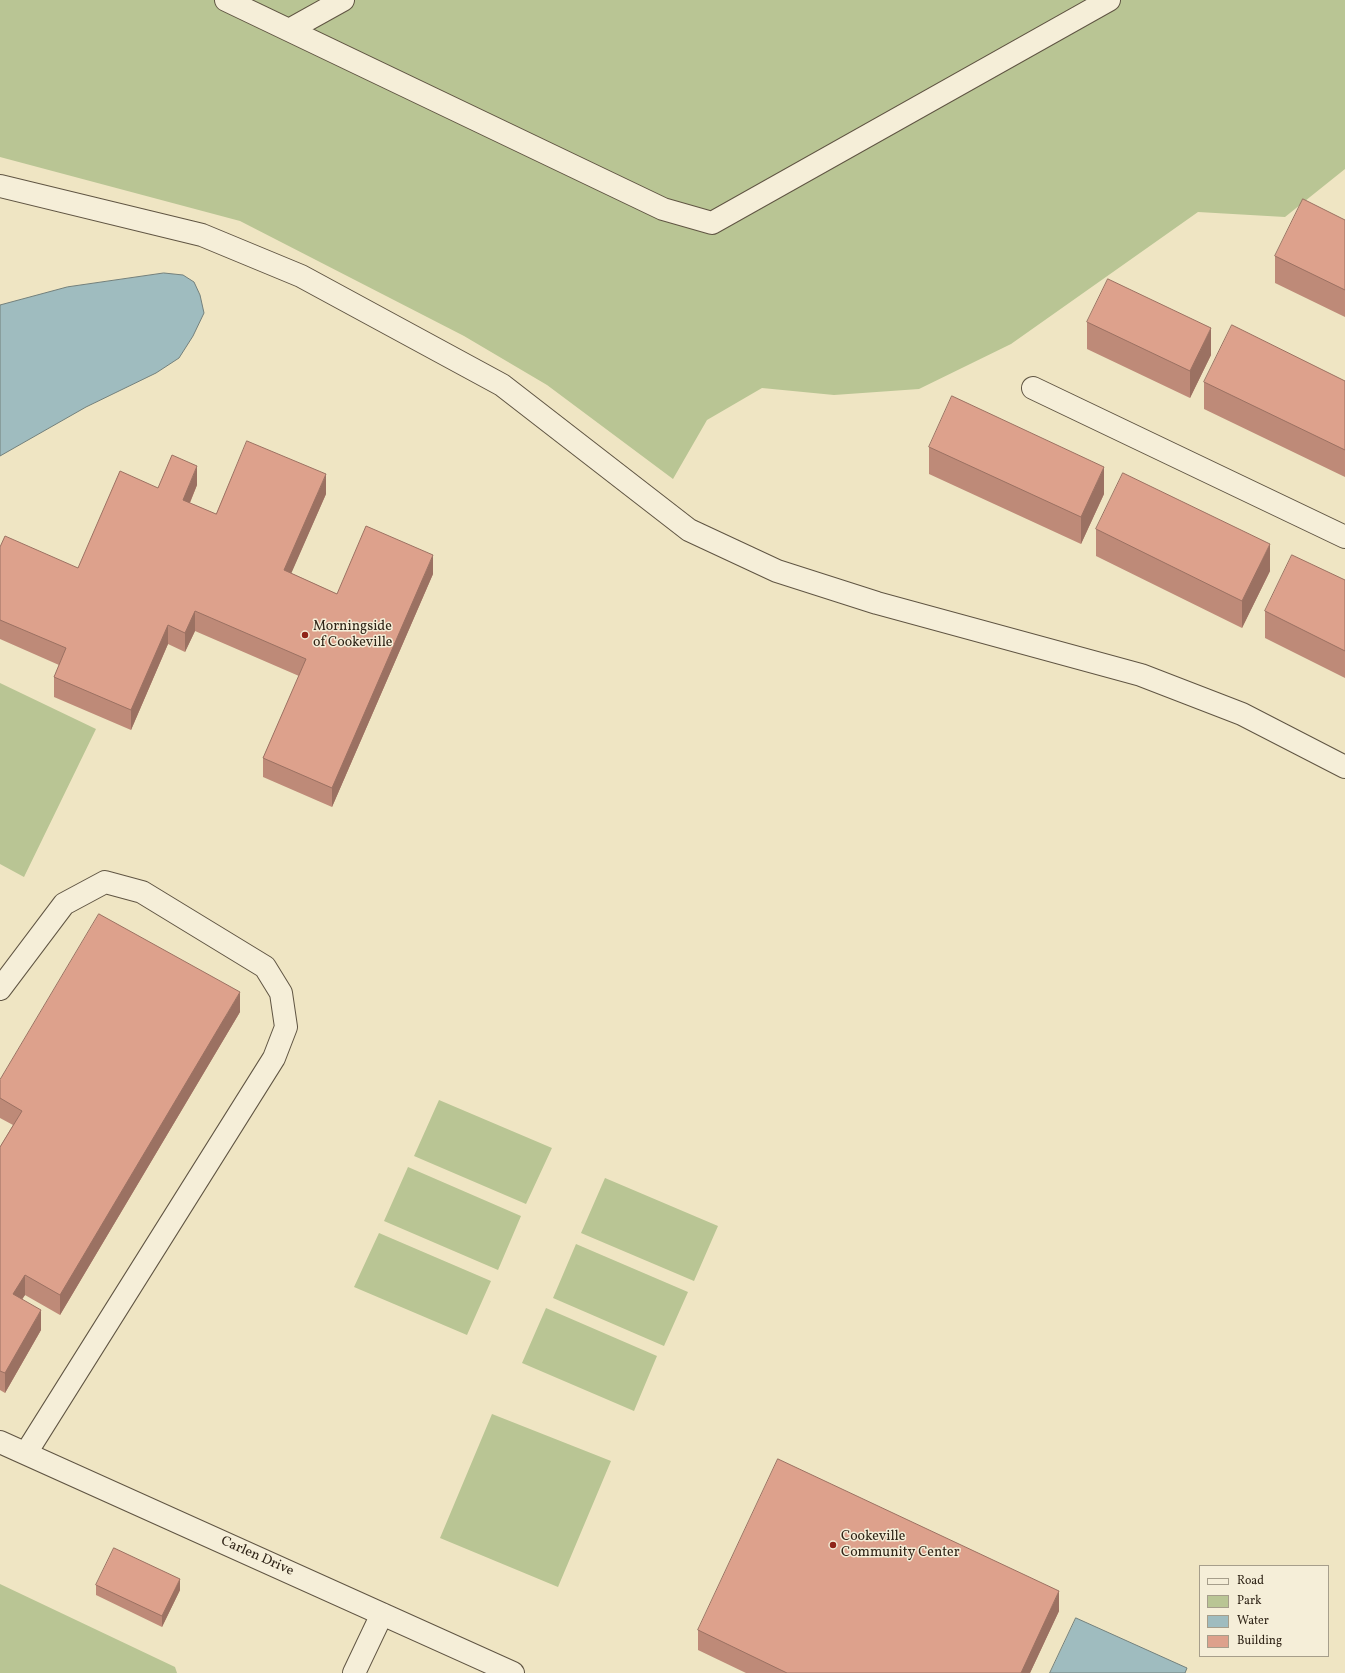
<!DOCTYPE html>
<html>
<head>
<meta charset="utf-8">
<style>
  body { margin:0 }
  #map { position:relative; width:1345px; height:1673px; overflow:hidden; background:#efe5c3; font-family:Vollkorn,serif }
  canvas { display:block }
  .legend { position:absolute; left:1199px; top:1565px; width:130px; height:92px; box-sizing:border-box; background:#f5eed8; border:1px solid #a69e8b; margin:0; padding:5px 7px; list-style:none; font-size:12px; color:#302518 }
  .legend li { display:flex; align-items:center; gap:8px; height:20px }
  .legend b { width:20px; border:1px solid #a69e8b }
</style>
</head>
<body>
<div id="map">
<canvas width="1345" height="1673"></canvas>
<ul class="legend">
<li><b style="height:5px;background:#f5eed8"></b>Road</li>
<li><b style="height:11px;background:#b9c594"></b>Park</li>
<li><b style="height:11px;background:#9fbcbf"></b>Water</li>
<li><b style="height:11px;background:#dda18c"></b>Building</li>
</ul>
</div>
<script>
const ctx = document.querySelector('canvas').getContext('2d');
ctx.lineJoin = 'round';
function paint(path, color) { ctx.fillStyle = color; ctx.fill(path, 'evenodd'); }
function trace(path, color, width, dash) { ctx.strokeStyle = color; ctx.lineWidth = width; ctx.lineCap = dash ? 'butt' : 'round'; ctx.setLineDash(dash || []); ctx.stroke(path); }
function label(font, color, halo, rows, align = 'center') {
  ctx.font = font + ' Vollkorn,serif'; ctx.lineWidth = 3; ctx.setLineDash([]); ctx.textBaseline = 'middle'; ctx.strokeStyle = halo; ctx.fillStyle = color; for (const [text, x, y, turn = 0] of rows) {
    ctx.save(); ctx.translate(x, y); ctx.rotate((+turn || 0) * Math.PI / 180); ctx.textAlign = isNaN(turn) ? turn : align; if (halo) ctx.strokeText(text, 0, 0); ctx.fillText(text, 0, 0); ctx.restore();
  }
}
const green = new Path2D(`
  M0,0H1345V169L1285,217L1198,212L1011,344L919,389L834,395L762,388L707,420L673,479L547,385L464,336L240,221L0,157Z
  M0,683L96,729L24,877L0,864Z
  M439,1100L552,1148L526,1204L414,1156Z
  M408,1167L521,1216L498,1270L384,1221Z
  M605,1178L718,1226L694,1281L581,1233Z
  M379,1233L491,1281L467,1335L354,1287Z
  M576,1244L688,1292L664,1346L553,1298Z
  M546,1308L657,1356L634,1411L522,1363Z
  M492,1414L611,1461L558,1587L440,1538Z
  M0,1584L175,1667L177,1673H0Z`);
const water = new Path2D(`
  M164,273L183,275L194,282L200,295L204,313L193,336L179,358L156,373L86,407L0,456V305L67,287Z
  M1076,1618L1187,1668L1185,1673H1050Z`);
const minor = new Path2D(`
  M226,0L663,209L712,223L1109,0
  M289,30L343,0
  M0,186L202,235L301,276L502,385L689,530L777,571L877,603L1141,675L1242,714L1345,767
  M1033,388L1345,537
  M0,989L64,904L105,882L142,892L265,967L281,993L286,1027L274,1058L26,1453
  M0,1442L513,1673
  M354,1673L382,1614`);
const wall = new Path2D(`
  M1345,220V317L1275,283V256Z
  M1087,322L1211,355L1190,398L1087,349Z
  M1345,381V477L1204,409V382Z
  M929,447L1104,494L1081,544L929,474Z
  M197,485L190,503L216,514L326,494L291,573L337,594L433,574L332,807L263,777V758L299,676L195,631L185,652L168,644L131,730L54,697V677L59,665L0,639V547L78,568L158,488Z
  M1096,529L1270,571L1242,628L1096,556Z
  M1345,580V678L1265,638V611Z
  M240,1012L60,1315L25,1295L22,1299L41,1330L5,1393L0,1390V1147L13,1125L0,1118V1080Z
  M96,1585L180,1590L162,1627L96,1595Z
  M1059,1611L1030,1673H746L698,1650V1630Z`);
const shadedWall = new Path2D(`
  M1211,328V355L1190,398V371Z
  M197,466V485L183,519V500Z
  M1104,467V494L1081,544V517Z
  M326,474V494L284,590V570Z
  M1270,544V571L1242,628V601Z
  M433,555V574L332,807V788Z
  M195,611V631L185,652V633Z
  M168,625V644L131,730V710Z
  M240,992V1012L60,1315V1295Z
  M25,1275V1295L13,1313V1294Z
  M41,1310V1330L5,1393V1373Z
  M180,1579V1590L162,1627V1616Z
  M1059,1591V1611L1030,1673H1021Z`);
const building = new Path2D(`
  M1303,199L1345,220V290L1275,256Z
  M1108,279L1211,328L1190,371L1087,322Z
  M1232,325L1345,381V450L1204,382Z
  M952,396L1104,467L1081,517L929,447Z
  M247,441L326,474L284,570L337,594L366,526L433,555L332,788L263,758L306,659L195,611L185,633L168,625L131,710L54,677L66,648L0,620V547L5,536L78,568L120,471L158,488L172,455L197,466L183,500L216,514Z
  M1123,473L1270,544L1242,601L1096,529Z
  M1292,555L1345,580V651L1265,611Z
  M99,914L240,992L60,1295L25,1275L13,1294L41,1310L5,1373L0,1371V1147L22,1111L0,1098V1080Z
  M778,1459L1059,1591L1021,1673H787L698,1630Z
  M114,1548L180,1579L162,1616L96,1585Z`);
const markers = [
  [305,635,4,"#8f2418"],
  [833,1545,4,"#8f2418"]
];
const poiNames = [
  ["Morningside",313,627],
  ["of Cookeville",313,643],
  ["Cookeville",841,1537],
  ["Community Center",841,1553]
];
const streetNames = [
  ["Carlen Drive",257,1557,24]
];
paint(green, '#b9c594');
paint(water, '#9fbcbf');
trace(water, '#73807c', 1);
trace(minor, '#605543', 24);
trace(minor, '#f5eed8', 22);
paint(wall, '#be8a78');
paint(shadedWall, '#9b7162');
paint(building, '#dda18c');
trace(building, '#9b7162', 1);
for (const [x, y, r, color] of markers) { const dot = new Path2D(); dot.arc(x, y, r, 0, 2 * Math.PI); ctx.fillStyle = color; ctx.fill(dot); trace(dot, '#f5eed8', 1.5); }
label('14px', '#302518', '#f5eed8', poiNames, 'left');
label('14px', '#302518', '#f5eed8', streetNames);
</script>
</body>
</html>
